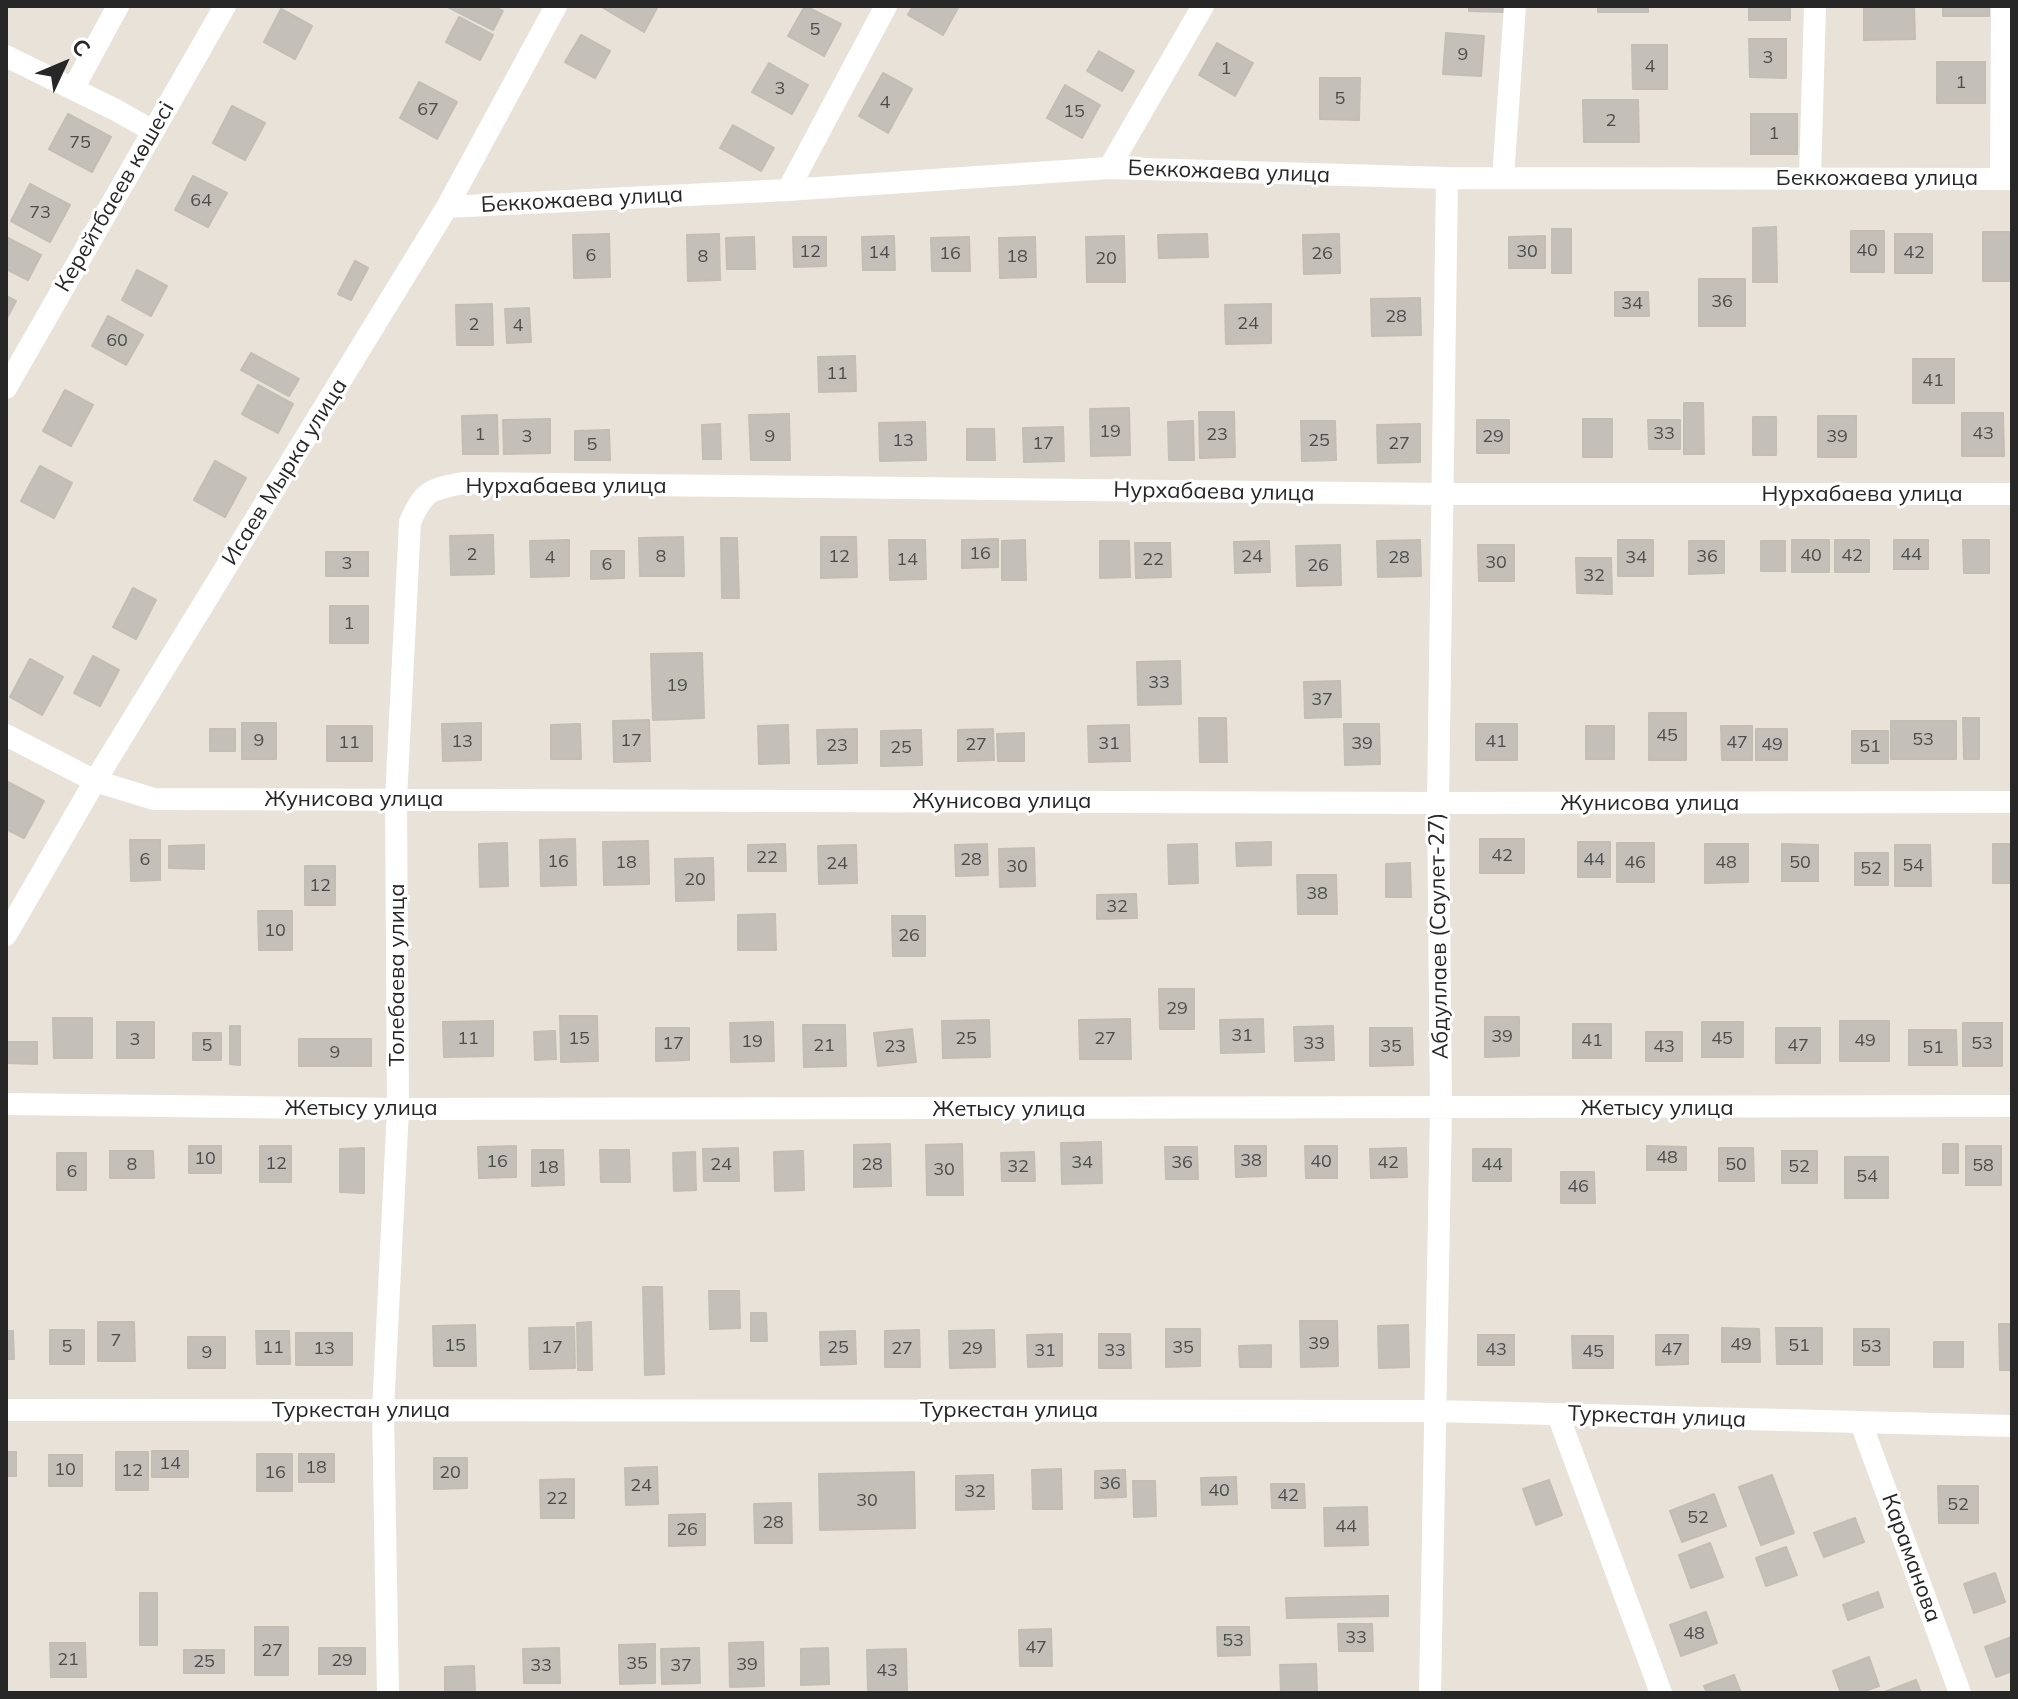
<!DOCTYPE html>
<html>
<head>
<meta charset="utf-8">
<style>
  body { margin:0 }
  #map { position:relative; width:2018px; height:1699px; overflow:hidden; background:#e9e2d9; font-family:Mulish,sans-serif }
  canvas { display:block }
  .frame { position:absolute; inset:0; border:8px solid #272727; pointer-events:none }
  .north { position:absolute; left:24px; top:24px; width:80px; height:80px; -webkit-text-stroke:6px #fff; paint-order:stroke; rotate:46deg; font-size:22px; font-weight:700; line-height:32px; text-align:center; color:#272727 }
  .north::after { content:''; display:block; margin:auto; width:28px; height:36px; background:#272727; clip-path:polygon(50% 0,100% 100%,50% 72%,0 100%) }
</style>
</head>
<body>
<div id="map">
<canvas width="2018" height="1699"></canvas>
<div class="frame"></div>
<div class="north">С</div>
</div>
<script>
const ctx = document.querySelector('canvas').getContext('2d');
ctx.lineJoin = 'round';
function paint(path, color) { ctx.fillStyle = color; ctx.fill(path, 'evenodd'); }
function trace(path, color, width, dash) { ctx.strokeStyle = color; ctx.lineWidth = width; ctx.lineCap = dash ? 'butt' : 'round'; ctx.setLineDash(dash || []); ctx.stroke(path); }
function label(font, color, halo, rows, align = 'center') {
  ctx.font = font + ' Mulish,sans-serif'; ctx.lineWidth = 6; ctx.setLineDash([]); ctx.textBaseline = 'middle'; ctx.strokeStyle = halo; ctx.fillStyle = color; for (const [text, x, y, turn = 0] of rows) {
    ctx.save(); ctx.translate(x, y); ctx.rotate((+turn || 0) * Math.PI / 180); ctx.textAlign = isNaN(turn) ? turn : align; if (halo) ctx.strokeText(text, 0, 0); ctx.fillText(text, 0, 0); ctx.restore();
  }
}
const building = new Path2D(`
  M494,6L503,11L493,30L448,7Z
  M600,6H658L644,32Z
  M805,6L841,24L824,56L788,36Z
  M913,6H959L943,35L908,15Z
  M1469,6H1505L1504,12L1469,11Z
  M1598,6H1648V12H1598Z
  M1749,6H1790V20H1749Z
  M1864,6H1914L1915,39L1864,40Z
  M1943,6H1989V16H1943Z
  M281,9L312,26L295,59L264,42Z
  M459,17L493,35L480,60L446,42Z
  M1446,33L1484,36L1481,76L1443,74Z
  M581,35L610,51L595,78L565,62Z
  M1749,39H1786V78L1750,77Z
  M1217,43L1253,63L1235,96L1199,75Z
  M1632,45H1667V89H1633Z
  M1099,51L1134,71L1122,91L1087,71Z
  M1937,62H1985V103H1937Z
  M769,63L808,85L792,114L752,92Z
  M883,73L912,89L888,133L859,116Z
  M1320,78H1360L1359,120L1320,119Z
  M419,82L457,102L437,139L400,118Z
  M1065,85L1100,105L1082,138L1047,118Z
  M1583,100H1638L1639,142H1584Z
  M232,106L265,123L245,160L213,143Z
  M68,114L111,137L92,172L49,149Z
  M1751,114H1797V154H1751Z
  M733,125L774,148L761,171L720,148Z
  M193,176L227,193L208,227L175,210Z
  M30,184L70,205L50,242L11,221Z
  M1776,227L1777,282H1753V228Z
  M1552,229H1571V273H1552Z
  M1851,231H1884V272H1851Z
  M1983,232H2012V281H1983Z
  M609,234L610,277L574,278L573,235Z
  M719,234L720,280L688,281L687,235Z
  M1207,234L1208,257L1159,258L1158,235Z
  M1339,234L1340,273L1304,274L1303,235Z
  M1895,234H1932V273H1895Z
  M894,236L895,270H863L862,237Z
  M1124,236L1125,282H1087L1086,237Z
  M1545,236V268H1509V237Z
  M754,237L755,269H727L726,238Z
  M793,237H826V266L794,267Z
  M969,237L970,271H932L931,238Z
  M1035,237L1036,277L1000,278L999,238Z
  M8,238L41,255L28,280L6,269Z
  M355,261L368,268L351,300L338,294Z
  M137,270L167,286L151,316L122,300Z
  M1699,279H1745V326H1699Z
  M1615,292H1648L1649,316H1615Z
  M6,296L16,301L6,320Z
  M1420,298L1421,335L1372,336L1371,299Z
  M492,304L493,345H457L456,305Z
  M1271,304V343L1226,344L1225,305Z
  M529,308L531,342L507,343L505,309Z
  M108,316L143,335L126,365L92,346Z
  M251,353L299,379L289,396L241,370Z
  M855,356L856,391L819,392L818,357Z
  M1913,359H1954V403H1913Z
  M258,385L293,404L278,433L242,414Z
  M65,390L93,405L71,446L43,431Z
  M1684,403H1703L1704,454H1684Z
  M1129,408L1130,455L1091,456L1090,409Z
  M1199,412H1234L1235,457L1200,458Z
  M1962,413H2003L2004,456H1962Z
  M789,414L790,460H751L749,415Z
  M497,415L498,454H463L462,416Z
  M1818,416H1856V457H1818Z
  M1753,417H1776V455H1753Z
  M550,419V453L504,454L503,420Z
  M1583,419H1612V457H1583Z
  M1477,420H1509V453H1477Z
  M1648,420H1680V449H1649Z
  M1193,421L1194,460H1169L1168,422Z
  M1301,421H1335L1336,460L1302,461Z
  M925,422L926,460L880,461L879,423Z
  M720,424L721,459H703L702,425Z
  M1420,424V462L1378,463L1377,425Z
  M1063,427L1064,461L1024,462L1023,428Z
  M967,429H994L995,460H967Z
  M609,430L610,460H575V431Z
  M215,461L246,478L225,517L194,500Z
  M40,466L72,483L54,518L21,501Z
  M493,535L494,574L451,575L450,536Z
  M683,537L684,576H640L639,538Z
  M821,537H856L857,577L821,578Z
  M721,538H737L739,598H722Z
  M998,539V567L962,568V540Z
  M569,540V576L531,577L530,541Z
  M889,540H925L926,579L890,580Z
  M1025,540L1026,580H1002V541Z
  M1420,540L1421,576L1378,577L1377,541Z
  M1618,540H1653V576H1618Z
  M1792,540H1829V572H1792Z
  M1835,540H1869V572H1835Z
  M1894,540H1928V569H1894Z
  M1963,540H1989V573H1964Z
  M1100,541H1129L1130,577L1100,578Z
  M1269,541L1270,572L1235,573L1234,542Z
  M1689,541H1724V573L1689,574Z
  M1761,541H1785V571H1761Z
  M1135,543H1170L1171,577L1136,578Z
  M1340,545L1341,585L1297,586L1296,546Z
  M1478,545H1514V581H1479Z
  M591,551H624V578L591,579Z
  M326,552H368V576H326Z
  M1576,558H1611L1612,594L1577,593Z
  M133,588L156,600L136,639L113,627Z
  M330,606H368V643H330Z
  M702,653L704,718L653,720L651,654Z
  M93,656L119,670L100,706L74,693Z
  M30,659L63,677L42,715L10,697Z
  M1180,661L1181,704L1138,705L1137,662Z
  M1340,681L1341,717L1305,718L1304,682Z
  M1649,713H1686V760H1649Z
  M1199,718H1226L1227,762H1200Z
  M1963,718H1979V759H1964Z
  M649,720L650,761L614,762L613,721Z
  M1891,721H1956V759H1891Z
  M242,723H276V759H242Z
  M481,723V760L443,761L442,724Z
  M580,724L581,759H551V725Z
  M1344,724H1379L1380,764L1345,765Z
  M1476,724H1517V760H1476Z
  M788,725L789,763L759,764L758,726Z
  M1129,725L1130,761L1089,762L1088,726Z
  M327,726H372V761H327Z
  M1586,726H1614V759H1586Z
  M1721,726H1752V760H1722Z
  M210,729H235V751H210Z
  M857,729V763L818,764L817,730Z
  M993,729L994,760L958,761V730Z
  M1756,729H1787V760H1756Z
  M921,730L922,765L881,766V731Z
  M1852,731H1888V763H1852Z
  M1024,733V761H998L997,734Z
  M6,781L44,801L24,838L6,829Z
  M575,839L576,885L541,886L540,840Z
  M1480,839H1524V873H1480Z
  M130,840H160V880L131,881Z
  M648,841L649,884L604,885L603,842Z
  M1271,842V865L1237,866L1236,843Z
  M1578,842H1610V877H1578Z
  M507,843L508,886L480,887L479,844Z
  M1617,843H1654V882H1617Z
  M785,844L786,871H748V845Z
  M987,844L988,875L956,876L955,845Z
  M1197,844L1198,883L1169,884L1168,845Z
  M1705,844H1748V882L1705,883Z
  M1782,844L1818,845V881H1782Z
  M1993,844H2012V883H1993Z
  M204,845V869L169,868V846Z
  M856,845L857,883L819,884L818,846Z
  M1895,845H1930L1931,886H1895Z
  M1034,848L1035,886L1000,887L999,849Z
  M1855,853H1888V885H1855Z
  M713,858L714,900L676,901L675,859Z
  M1410,863L1411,897H1386V864Z
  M305,866H335V905H305Z
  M1297,875H1336L1337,914H1298Z
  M1136,894L1137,918L1097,919V895Z
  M258,911H292V950H259Z
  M775,914L776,950H738V915Z
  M892,916H925V956H893Z
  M1159,989H1194V1029H1160Z
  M560,1016H597L598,1061L561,1062Z
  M1485,1017H1519V1056L1485,1057Z
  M53,1018H92V1058H54Z
  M1130,1019L1131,1059H1080L1079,1020Z
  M1263,1019L1264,1052L1221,1053L1220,1020Z
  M989,1020L990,1057L943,1058L942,1021Z
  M493,1021V1056L444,1057L443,1022Z
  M1840,1021H1889V1061H1840Z
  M117,1022H154V1058H117Z
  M773,1022L774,1061L731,1062L730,1023Z
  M1702,1022H1743V1057H1702Z
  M1963,1023H2002V1066H1963Z
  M1573,1024H1611V1058H1573Z
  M803,1025H845L846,1066L804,1067Z
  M230,1026H240V1065L230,1064Z
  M1333,1026L1334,1060L1295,1061L1294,1027Z
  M656,1028H689V1060L656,1061Z
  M1370,1028H1412L1413,1065L1370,1066Z
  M1776,1028H1820V1063H1776Z
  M912,1029L916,1062L878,1066L874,1033Z
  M1909,1030H1956L1957,1065H1909Z
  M555,1031L556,1059L535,1060L534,1032Z
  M1646,1032H1682V1061H1646Z
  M193,1033H221V1060H193Z
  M299,1039H371V1066H299Z
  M6,1042H37V1064L6,1063Z
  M1101,1142L1102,1183L1062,1184L1061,1143Z
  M890,1144L891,1186L854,1187V1145Z
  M962,1144L963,1195H927L926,1145Z
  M1943,1144H1958V1173H1943Z
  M189,1146H221V1173H189Z
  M260,1146H291V1182H260Z
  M516,1146V1177L479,1178L478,1147Z
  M1235,1146H1266V1176L1236,1177Z
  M1305,1146H1337V1178H1306Z
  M1647,1146L1686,1147V1170H1647Z
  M1966,1146H2001V1185H1966Z
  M1165,1147H1197L1198,1179H1166Z
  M364,1148V1193L340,1192V1149Z
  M738,1148L739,1181H704L703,1149Z
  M1406,1148L1407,1177L1371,1178L1370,1149Z
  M1719,1148H1753L1754,1181H1719Z
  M1473,1149H1511V1181H1473Z
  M532,1150H563L564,1185L532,1186Z
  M600,1150H629L630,1182H601Z
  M110,1151H153L154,1178H110Z
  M803,1151L804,1190L775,1191L774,1152Z
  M1782,1151H1817V1183H1782Z
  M695,1152L696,1190L674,1191L673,1153Z
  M1034,1152L1035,1181H1002L1001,1153Z
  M57,1153H86V1190H57Z
  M1845,1157H1888V1198H1845Z
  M1561,1172H1594L1595,1203H1561Z
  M643,1287H662L664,1374L645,1375Z
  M709,1291H739L740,1328L710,1329Z
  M751,1313H766L767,1341H751Z
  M1300,1321H1337L1338,1366L1301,1367Z
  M98,1322H134L135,1361H98Z
  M591,1322L592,1370H578L577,1323Z
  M1999,1324H2012V1370H2000Z
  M475,1325L476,1366H434L433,1326Z
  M1408,1325L1409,1367L1379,1368L1378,1326Z
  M574,1327L575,1368L530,1369L529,1328Z
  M1722,1328L1759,1329L1760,1362H1722Z
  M1776,1328H1822V1364H1777Z
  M1166,1329H1200V1366L1166,1367Z
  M1854,1329H1889V1365H1854Z
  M50,1330H84V1364H50Z
  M919,1330L920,1367H885V1331Z
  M994,1330L995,1367L950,1368L949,1331Z
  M6,1331H13L14,1359H6Z
  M256,1331H289L290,1364H257Z
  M855,1331L856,1364L821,1365L820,1332Z
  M296,1333H352V1365H296Z
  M1062,1334V1366L1028,1367L1027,1335Z
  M1099,1334H1130L1131,1368H1099Z
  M1478,1335H1514V1365H1478Z
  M1656,1335H1688V1364L1656,1365Z
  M1572,1336H1613V1368H1573Z
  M188,1337H225V1368H188Z
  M1934,1342H1963V1367H1934Z
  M1271,1345V1367H1240L1239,1346Z
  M152,1451H188V1477H152Z
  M6,1452H16V1476H6Z
  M116,1452H148V1490H116Z
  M257,1454H292V1491H257Z
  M299,1454H334V1482H299Z
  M49,1455H82V1486H49Z
  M434,1458H467V1488L434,1489Z
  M657,1467L658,1504L626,1505L625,1468Z
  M1061,1469L1062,1509H1033L1032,1470Z
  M1125,1470L1126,1497L1095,1498V1471Z
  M914,1472L915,1528L820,1530L819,1474Z
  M993,1475L994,1509L956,1510V1476Z
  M1772,1475L1794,1533L1761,1545L1739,1487Z
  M1236,1477L1237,1504L1202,1505L1201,1478Z
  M574,1479V1518H541L540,1480Z
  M1549,1480L1562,1515L1536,1525L1523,1489Z
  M1133,1481H1155L1156,1516L1134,1517Z
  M1271,1484H1304L1305,1508H1272Z
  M1938,1486H1978V1523H1939Z
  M1714,1494L1726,1526L1682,1542L1670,1511Z
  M791,1503L792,1543H755L754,1504Z
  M1367,1507L1368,1545L1325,1546L1324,1508Z
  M705,1514V1545L669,1546V1515Z
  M1855,1518L1864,1542L1824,1557L1814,1533Z
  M1710,1543L1723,1577L1691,1588L1679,1555Z
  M1786,1547L1797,1575L1766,1586L1756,1558Z
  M1995,1573L2005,1602L1974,1613L1964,1584Z
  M1878,1592L1883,1607L1848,1620L1843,1605Z
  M140,1593H157V1645H140Z
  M1388,1596V1616L1287,1618L1286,1598Z
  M1706,1612L1717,1643L1681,1656L1670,1625Z
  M1338,1624H1372L1373,1651H1339Z
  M255,1627H288V1675H255Z
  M1217,1627H1249L1250,1655L1218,1656Z
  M1051,1629L1052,1666H1020L1019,1630Z
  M2012,1637V1671L1996,1677L1985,1647Z
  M763,1642L764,1686L730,1687L729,1643Z
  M50,1643H85L86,1677H51Z
  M655,1644V1683L620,1684L619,1645Z
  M319,1648H365V1674H319Z
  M559,1648L560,1683H524L523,1649Z
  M699,1648L700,1683L662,1684L661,1649Z
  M828,1648L829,1684L801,1685V1649Z
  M906,1649L907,1693H868L867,1650Z
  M184,1650H224V1673H184Z
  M1869,1657L1879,1686L1859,1693H1841L1833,1671Z
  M1316,1664L1317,1693H1281L1280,1665Z
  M474,1666L475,1693H445V1667Z
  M1734,1675L1741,1693H1707L1704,1686Z
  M1916,1680L1921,1693H1882Z`);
const minor = new Path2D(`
  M6,56L114,109L153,131
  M73,89L118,6
  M1109,168L1203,6
  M1503,178L1515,6
  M1810,178L1815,6
  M2001,179L2002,6
  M788,190L886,6
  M447,207L788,190L1109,168L1447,178L2012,179
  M6,388L225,6
  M6,735L95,781L154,799L1438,803L2012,802
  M6,935L95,781L447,207L556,6
  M6,1104L398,1109L2012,1106
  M6,1410L1436,1411L2012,1426
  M1558,1415L1661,1693
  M1861,1423L1960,1693
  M388,1693L383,1410L398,1109L396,799L410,522C424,490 431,489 464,483L1441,494H2012
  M1430,1693L1441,1109L1438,803L1447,178`);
const numberNames = [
  ["5",815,30],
  ["9",1463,55],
  ["3",1768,58],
  ["4",1650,67],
  ["1",1226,69],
  ["1",1961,83],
  ["3",780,89],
  ["5",1340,99],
  ["4",885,103],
  ["67",428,110],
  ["15",1074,112],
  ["2",1611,121],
  ["1",1774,134],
  ["75",80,143],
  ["64",201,201],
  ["73",40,213],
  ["40",1867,251],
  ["12",810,252],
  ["30",1527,252],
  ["14",879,253],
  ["42",1914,253],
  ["16",950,254],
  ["26",1322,254],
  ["6",591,256],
  ["8",703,257],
  ["18",1017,257],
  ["20",1106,259],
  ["36",1722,302],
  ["34",1632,304],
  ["28",1396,317],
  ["24",1248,324],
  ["2",474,325],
  ["4",518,326],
  ["60",117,341],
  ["11",837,374],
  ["41",1933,381],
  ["19",1110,432],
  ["33",1664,434],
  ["43",1983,434],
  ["1",480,435],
  ["23",1217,435],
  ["3",527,437],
  ["9",770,437],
  ["29",1493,437],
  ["39",1837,437],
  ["13",903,441],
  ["25",1319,441],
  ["17",1043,444],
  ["27",1399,444],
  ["5",592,445],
  ["16",980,554],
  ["2",472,555],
  ["44",1911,555],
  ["40",1811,556],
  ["42",1852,556],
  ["8",661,557],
  ["12",839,557],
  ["24",1252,557],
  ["36",1707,557],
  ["4",550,558],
  ["28",1399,558],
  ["34",1636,558],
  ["14",907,560],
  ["22",1153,560],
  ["30",1496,563],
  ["3",347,564],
  ["6",607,565],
  ["26",1318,566],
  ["32",1594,576],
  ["1",349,624],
  ["33",1159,683],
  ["19",677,686],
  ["37",1322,700],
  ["45",1667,736],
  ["53",1923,740],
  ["9",259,741],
  ["17",631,741],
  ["13",462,742],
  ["41",1496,742],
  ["11",349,743],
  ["47",1737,743],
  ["31",1109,744],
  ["39",1362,744],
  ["27",976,745],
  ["49",1772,745],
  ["23",837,746],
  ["51",1870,747],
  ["25",901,748],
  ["42",1502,856],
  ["22",767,858],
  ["6",145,860],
  ["28",971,860],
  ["44",1594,860],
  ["16",558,862],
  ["18",626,863],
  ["46",1635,863],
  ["48",1726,863],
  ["50",1800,863],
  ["24",837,864],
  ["54",1913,866],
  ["30",1017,867],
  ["52",1871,869],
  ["20",695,880],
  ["12",320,886],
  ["38",1317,894],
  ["32",1117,907],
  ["10",275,931],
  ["26",909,936],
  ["29",1177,1009],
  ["31",1242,1036],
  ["39",1502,1037],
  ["11",468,1039],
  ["15",579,1039],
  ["25",966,1039],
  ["27",1105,1039],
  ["45",1722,1039],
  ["3",135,1040],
  ["41",1592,1041],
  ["49",1865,1041],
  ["19",752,1042],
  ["17",673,1044],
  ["33",1314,1044],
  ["53",1982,1044],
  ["5",207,1046],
  ["21",824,1046],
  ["47",1798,1046],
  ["23",895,1047],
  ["35",1391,1047],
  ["43",1664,1047],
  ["51",1933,1048],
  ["9",335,1053],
  ["48",1667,1158],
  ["10",205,1159],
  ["38",1251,1161],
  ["16",497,1162],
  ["40",1321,1162],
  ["34",1082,1163],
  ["36",1182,1163],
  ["42",1388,1163],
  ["12",276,1164],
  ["8",132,1165],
  ["24",721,1165],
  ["28",872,1165],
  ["44",1492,1165],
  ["50",1736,1165],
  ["58",1983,1166],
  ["32",1018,1167],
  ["52",1799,1167],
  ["18",548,1168],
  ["30",944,1170],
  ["6",72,1172],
  ["54",1867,1177],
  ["46",1578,1187],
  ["7",116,1341],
  ["39",1319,1344],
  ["49",1741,1345],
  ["15",455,1346],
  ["51",1799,1346],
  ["5",67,1347],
  ["53",1871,1347],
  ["11",273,1348],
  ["17",552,1348],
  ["25",838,1348],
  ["35",1183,1348],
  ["13",324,1349],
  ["27",902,1349],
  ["29",972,1349],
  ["43",1496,1350],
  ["47",1672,1350],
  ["31",1045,1351],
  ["33",1115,1351],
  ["45",1593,1352],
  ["9",207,1353],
  ["14",170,1464],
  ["18",316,1468],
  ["10",65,1470],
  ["12",132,1471],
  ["16",275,1473],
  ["20",450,1473],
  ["36",1110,1484],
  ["24",641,1486],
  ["40",1219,1491],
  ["32",975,1492],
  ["42",1288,1496],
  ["22",557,1499],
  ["30",867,1501],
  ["52",1958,1505],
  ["52",1698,1518],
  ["28",773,1523],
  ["44",1346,1527],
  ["26",687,1530],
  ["48",1694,1634],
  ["33",1356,1638],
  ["53",1233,1641],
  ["47",1036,1648],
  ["27",272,1651],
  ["21",68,1660],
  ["29",342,1661],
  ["25",204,1662],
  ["35",637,1664],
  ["39",747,1665],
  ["33",541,1666],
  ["37",681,1666],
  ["43",887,1671]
];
const streetNames = [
  ["Беккожаева улица",1229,172,2],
  ["Беккожаева улица",1877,178],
  ["Керейтбаеев көшесі",115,197,-60],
  ["Беккожаева улица",582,200,-3],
  ["Исаев Мырка улица",285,472,-58],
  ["Нурхабаева улица",566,486],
  ["Нурхабаева улица",1214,492,1],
  ["Нурхабаева улица",1862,494],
  ["Жунисова улица",354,799],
  ["Жунисова улица",1002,801],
  ["Жунисова улица",1650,803],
  ["Абдуллаев (Саулет-27)",1439,936,-91],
  ["Толебаева улица",397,975,-90],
  ["Жетысу улица",361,1108],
  ["Жетысу улица",1657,1108],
  ["Жетысу улица",1009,1109],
  ["Туркестан улица",361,1410],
  ["Туркестан улица",1009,1410],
  ["Туркестан улица",1657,1417,2],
  ["Караманова",1911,1558,70]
];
paint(building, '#c4bfb9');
trace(building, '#c3beb3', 2);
trace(minor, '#fff', 22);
label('18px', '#4e4d4c', null, numberNames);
label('22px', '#272727', '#fff', streetNames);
</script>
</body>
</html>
